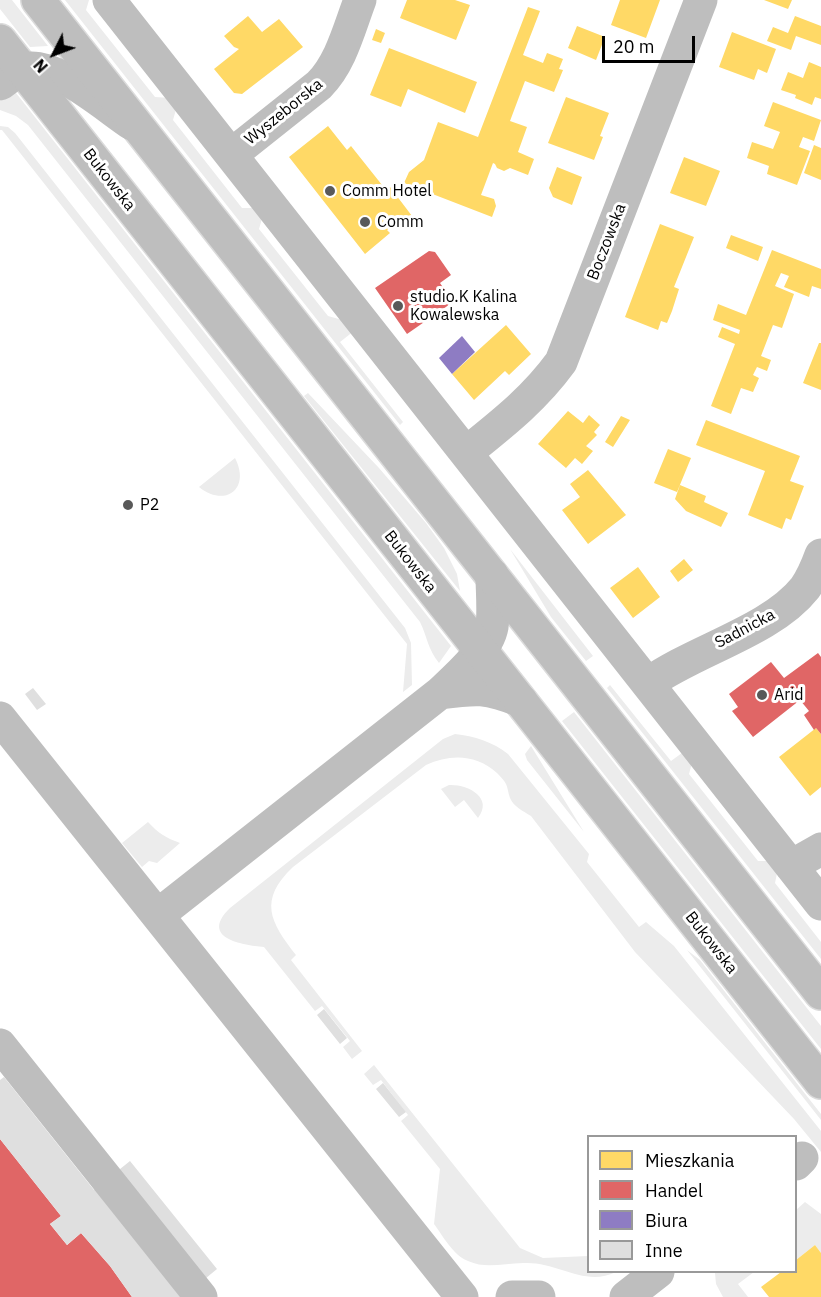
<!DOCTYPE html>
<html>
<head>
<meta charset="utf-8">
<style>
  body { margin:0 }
  #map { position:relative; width:821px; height:1297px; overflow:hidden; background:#fff; font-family:"IBM Plex Sans",sans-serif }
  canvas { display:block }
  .legend { position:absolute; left:587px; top:1135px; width:210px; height:138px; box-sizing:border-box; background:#fff; border:2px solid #999; margin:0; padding:8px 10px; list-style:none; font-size:18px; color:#000 }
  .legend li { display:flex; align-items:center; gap:12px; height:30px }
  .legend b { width:30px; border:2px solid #999 }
  .north { position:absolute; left:24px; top:24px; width:60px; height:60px; -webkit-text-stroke:4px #fff; paint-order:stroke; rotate:228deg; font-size:16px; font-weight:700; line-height:24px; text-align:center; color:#000 }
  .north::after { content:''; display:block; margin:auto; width:21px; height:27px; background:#000; clip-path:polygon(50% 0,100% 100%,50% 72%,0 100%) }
  .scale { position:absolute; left:602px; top:36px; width:93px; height:27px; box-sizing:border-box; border:3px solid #000; border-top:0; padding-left:8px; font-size:18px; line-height:21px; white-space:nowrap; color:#000; -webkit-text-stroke:4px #fff; paint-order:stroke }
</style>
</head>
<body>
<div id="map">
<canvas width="821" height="1297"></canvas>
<ul class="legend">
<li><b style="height:16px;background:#ffd966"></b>Mieszkania</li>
<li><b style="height:16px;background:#e06666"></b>Handel</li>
<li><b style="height:16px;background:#8e7cc3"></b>Biura</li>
<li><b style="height:16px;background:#dfdfdf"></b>Inne</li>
</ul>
<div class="north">N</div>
<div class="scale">20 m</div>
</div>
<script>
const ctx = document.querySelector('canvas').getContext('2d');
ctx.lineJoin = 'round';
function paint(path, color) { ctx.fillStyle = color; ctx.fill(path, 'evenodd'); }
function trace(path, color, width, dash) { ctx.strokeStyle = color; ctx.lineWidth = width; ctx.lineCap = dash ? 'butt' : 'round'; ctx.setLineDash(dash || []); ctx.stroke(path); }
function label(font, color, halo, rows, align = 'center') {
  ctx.font = font + ' "IBM Plex Sans",sans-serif'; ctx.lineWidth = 6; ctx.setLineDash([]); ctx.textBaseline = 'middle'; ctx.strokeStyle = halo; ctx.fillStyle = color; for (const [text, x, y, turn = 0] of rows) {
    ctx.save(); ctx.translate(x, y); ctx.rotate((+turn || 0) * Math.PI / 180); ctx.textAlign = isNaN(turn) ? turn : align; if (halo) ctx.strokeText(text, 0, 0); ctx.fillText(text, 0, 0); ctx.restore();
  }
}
const green = new Path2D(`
  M0,0H12L48,46L30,47L0,9Z
  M65,0H89L86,10L155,97L171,98L177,106L173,120L242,208H257L263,215L259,229L328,316L346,321L354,331L340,342L403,422L400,425Z
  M11,93H16L451,646L439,663C428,650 427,636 420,622L28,125L16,116L0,110V101Z
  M0,126L8,127L15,133L405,628L411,643L412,685L403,692L407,644L2,130H0Z
  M308,393L379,468L426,523L444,548L457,574L460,591L304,396Z
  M235,458C251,489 225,508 199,487Z
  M510,549L593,656L586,661L551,617Z
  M610,685L671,761L686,750L693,759L689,774L758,861H773L778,868L775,883L821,942V959L607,688Z
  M574,712L821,1026V1049L562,721Z
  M455,734C474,736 493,742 508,754L589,854L587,862L639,927L646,922L674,946L821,1131V1152L794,1119L635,952L531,816C523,811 514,807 510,798C508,793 508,788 506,784C504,780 500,776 497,773C476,754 450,754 426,765L293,867C258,900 270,922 296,955L291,960L362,1051L352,1059L343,1047L350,1041L322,1006L315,1011L264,947C242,945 199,938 230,908L443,739Z
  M531,746L584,832L527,760L525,754Z
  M449,785C467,784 494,797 478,818L464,800L455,807L441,789Z
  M148,822C158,833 166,838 180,843L157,863L149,861L142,867L122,843Z
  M687,950L700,960L821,1114V1120Z
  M374,1065L520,1248L543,1258L588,1256V1272H616C585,1287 560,1263 527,1263C506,1262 488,1270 468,1261C453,1255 443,1236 434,1224L440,1169L401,1121L408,1115L381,1080L373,1085L364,1074Z
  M805,1202L821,1214V1253L815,1245L796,1260V1210Z
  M718,1272H754L738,1284L748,1297H723L716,1284L715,1273Z`);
const homes = new Path2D(`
  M407,0H455L470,5L456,40L400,18Z
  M620,0H660L646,38L611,25Z
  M764,0H792L788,9Z
  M528,7L540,11L523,55L543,63L547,53L563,59L559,69L563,70L554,92L525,81L510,121L527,127L518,152L534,159L528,175L510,168L504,171L497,168L495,164L493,163L481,195L494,199L496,206L492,217L404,183L409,172L424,160L438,122L478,137Z
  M248,16L262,32L279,19L303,47L242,94L234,93L214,69L239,49L234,47L224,36Z
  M795,16L821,26V45L796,36L791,50L767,41L773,27L788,33Z
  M577,26L605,37L596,60L568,48Z
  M376,29L385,33L381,43L372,40Z
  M732,32L776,49L767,73L758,69L754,80L719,67Z
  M389,48L477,82L465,113L408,89L401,107L370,95Z
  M809,62L821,67V99L815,97L812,105L795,98L796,95L781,90L788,72L803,78Z
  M566,97L609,113L600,136L603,137L594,160L548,143Z
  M773,102L821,120L814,141L803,137L799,147L810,151L797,185L767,174L769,166L747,158L752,142L773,149L780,132L764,126Z
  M328,126L347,150L351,146L386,190L390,187L412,216L398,227L396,223L387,230L390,233L365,254L289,157Z
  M814,145L821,148V180L804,173Z
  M684,157L720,171L706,206L670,193Z
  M557,167L582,177L572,205L553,197L549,188Z
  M660,224L694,237L674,287L679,289L672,311L667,323L661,321L658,330L625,317Z
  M731,235L763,247L758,261L726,248Z
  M772,250L821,269V289L812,286L809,297L784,287L789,276L781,273L775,286L794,294L782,328L773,325L761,356L771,360L767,371L757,367L753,375L759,378L753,392L741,388L731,414L711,406L735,344L718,337L722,327L739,334L740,330L713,320L718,304L746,315Z
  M506,325L531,354L509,375L505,371L474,400L452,374Z
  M819,343H821V390L803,383Z
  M568,411L583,423L589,415L600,425L594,432L597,435L586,446L593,451L582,464L575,458L566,468L538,444Z
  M621,416L630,420L613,447L605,442Z
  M706,420L800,456L790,481L804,486L791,520L786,518L782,529L748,515L765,471L696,445Z
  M668,449L691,458L677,492L654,483Z
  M588,470L626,515L588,544L562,510L580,497L570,484Z
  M680,485L706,496L704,502L728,513L721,527L686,511L675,499Z
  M684,559L693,570L678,582L670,571Z
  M638,567L660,597L633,618L610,588Z
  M816,728L821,734V787L810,796L779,757Z
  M815,1245L821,1253V1297H769L761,1287L781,1272H796V1260Z`);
const shops = new Path2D(`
  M429,251L435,252L451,275L440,283L453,302L407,334L375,288Z
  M818,653L821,657V734L816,728L814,730L804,715L809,711L800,700L753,737L732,711L738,707L729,694L771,662L784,678Z
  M0,1139L61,1216L50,1224L67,1245L81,1233L110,1266L132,1297H0Z`);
const offices = new Path2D(`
  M462,336L475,352L452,374L439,358Z`);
const building = new Path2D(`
  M33,688L46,704L37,710L25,694Z
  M324,1009L347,1038L340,1044L317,1015Z
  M4,1077L94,1190L130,1161L217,1269L183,1297H132L110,1266L81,1233L67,1245L50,1224L61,1216L0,1139V1080Z
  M383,1083L406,1112L399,1117L376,1089Z`);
const minor = new Path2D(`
  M109,0L821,904
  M0,84C7,80 15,71 23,69C54,60 106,107 132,124
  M231,155L319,85C341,63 349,29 360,0
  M467,452C503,423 534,399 561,362L701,0
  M649,683C695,650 771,631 805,588C812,578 817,566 821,555
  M440,693C477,688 486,687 521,701
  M0,718L462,1297
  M791,866L821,849
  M158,915L440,693C457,677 488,650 492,627C494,610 492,591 492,575
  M0,1045L201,1297
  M796,1164L802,1158
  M512,1297H539
  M626,1297L658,1272`);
const major = new Path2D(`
  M38,0L821,993
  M0,41L821,1082`);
const markers = [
  [330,191,6,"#595959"],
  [365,222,6,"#595959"],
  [398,306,6,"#595959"],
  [128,505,6,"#595959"],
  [762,695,6,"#595959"]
];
const streetNames = [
  ["Wyszeborska",284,112,-39],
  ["Bukowska",109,180,52],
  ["Boczowska",607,242,-69],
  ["Bukowska",410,562,52],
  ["Sadnicka",745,629,-28],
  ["Bukowska",711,943,52]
];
const poiNames = [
  ["Comm Hotel",342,191],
  ["Comm",377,222],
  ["studio.K Kalina",410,297],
  ["Kowalewska",410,315],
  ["P2",140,505],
  ["Arid",774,695]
];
paint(green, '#ececec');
paint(homes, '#ffd966');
paint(shops, '#e06666');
paint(offices, '#8e7cc3');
paint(building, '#dfdfdf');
trace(major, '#dbdbdb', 36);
trace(minor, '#bebebe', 33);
trace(major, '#bebebe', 33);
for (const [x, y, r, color] of markers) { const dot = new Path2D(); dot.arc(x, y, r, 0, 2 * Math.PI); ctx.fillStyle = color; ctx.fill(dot); trace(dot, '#fff', 2); }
label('16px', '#000', '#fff', streetNames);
label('16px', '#000', '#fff', poiNames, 'left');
</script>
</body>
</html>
